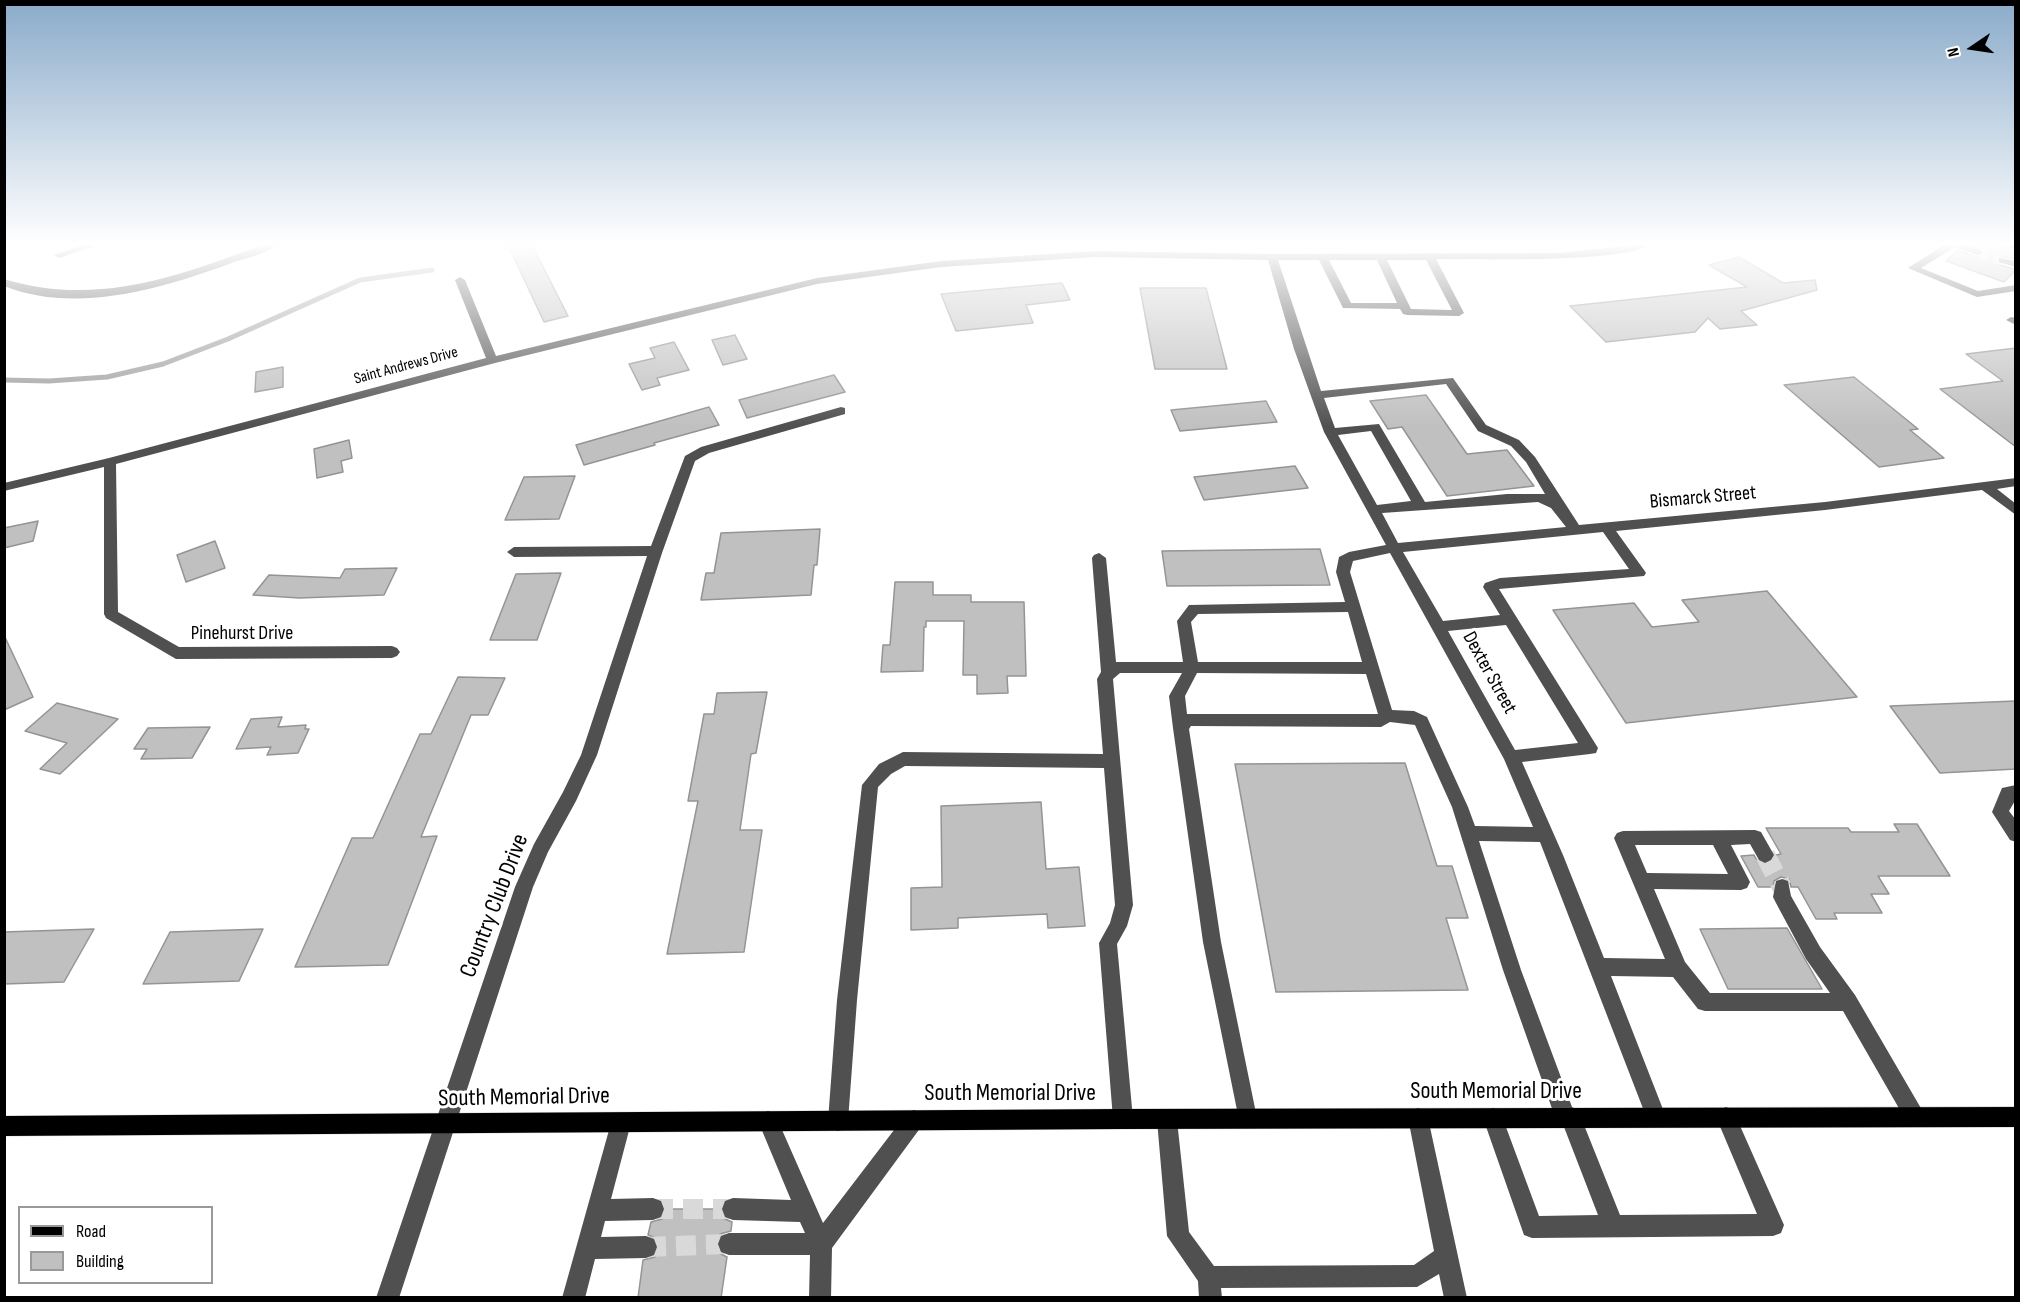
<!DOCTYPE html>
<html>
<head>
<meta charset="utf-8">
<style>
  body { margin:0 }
  #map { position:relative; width:2020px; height:1302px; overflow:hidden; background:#fff; font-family:"Sofia Sans Condensed",sans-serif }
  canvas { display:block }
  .frame { position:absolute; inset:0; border:6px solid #000; pointer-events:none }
  .legend { position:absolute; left:18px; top:1206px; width:195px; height:78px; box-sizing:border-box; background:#fff; border:2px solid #999; margin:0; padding:8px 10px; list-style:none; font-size:18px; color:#000 }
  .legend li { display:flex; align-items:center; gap:12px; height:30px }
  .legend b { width:30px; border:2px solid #999 }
  .north { position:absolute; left:1942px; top:18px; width:60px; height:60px; -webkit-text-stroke:4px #fff; paint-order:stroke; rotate:257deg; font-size:16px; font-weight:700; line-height:24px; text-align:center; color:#000 }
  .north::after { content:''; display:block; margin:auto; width:21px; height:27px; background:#000; clip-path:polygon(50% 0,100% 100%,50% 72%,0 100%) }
</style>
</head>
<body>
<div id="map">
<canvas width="2020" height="1302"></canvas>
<div class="frame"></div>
<ul class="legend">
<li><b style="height:8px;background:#000"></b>Road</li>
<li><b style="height:16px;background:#c0c0c0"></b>Building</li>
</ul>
<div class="north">N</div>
</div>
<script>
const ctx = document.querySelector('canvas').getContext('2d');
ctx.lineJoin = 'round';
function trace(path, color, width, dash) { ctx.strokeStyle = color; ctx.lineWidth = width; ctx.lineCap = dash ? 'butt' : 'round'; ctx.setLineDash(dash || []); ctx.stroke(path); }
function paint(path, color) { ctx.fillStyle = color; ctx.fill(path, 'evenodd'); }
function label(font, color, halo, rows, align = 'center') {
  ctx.font = font + ' "Sofia Sans Condensed",sans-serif'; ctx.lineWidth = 6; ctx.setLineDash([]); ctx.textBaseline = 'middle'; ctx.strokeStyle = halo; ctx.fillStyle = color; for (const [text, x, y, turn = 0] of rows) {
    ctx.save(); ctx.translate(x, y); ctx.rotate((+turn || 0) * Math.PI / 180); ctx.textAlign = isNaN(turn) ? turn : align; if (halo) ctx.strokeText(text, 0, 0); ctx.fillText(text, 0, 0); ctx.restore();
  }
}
const stream = new Path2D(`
  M4,380L49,381L107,377L163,364L228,339L360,280L432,270`);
const building = new Path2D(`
  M508,245H532L568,316L544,322Z
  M1972,245H1996L2016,252V259L1999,256L1997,258L1998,264L2016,270L2004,282L1946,261L1958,250L1977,257L1985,253Z
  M1739,257L1783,283L1815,280L1817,290L1741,311L1757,325L1720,329L1708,318L1695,332L1606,342L1570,306L1747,287L1709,265Z
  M1062,283L1070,300L1026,305L1033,323L956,331L941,294Z
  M1140,288H1206L1227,369H1155Z
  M735,335L747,359L723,365L712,340Z
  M674,342L689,370L657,378L660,385L642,390L629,364L655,358L650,348Z
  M2016,348V447L1940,389L2003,381L1966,354Z
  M283,367V387L255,392L256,372Z
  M834,375L845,392L747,418L739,400Z
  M1854,377L1918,429L1910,430L1944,458L1879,467L1784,385Z
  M1426,395L1467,454L1507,450L1534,486L1447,496L1402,427L1388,429L1370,401Z
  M1266,401L1277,422L1180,431L1171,410Z
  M709,407L719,425L654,443L655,445L584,465L576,445Z
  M349,440L352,458L341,461L343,472L317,478L314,449Z
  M1295,466L1308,488L1204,500L1194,477Z
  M575,476L559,519L505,520L524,477Z
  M38,521L33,541L4,548V528Z
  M820,529L817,565H814L811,595L701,600L706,573H714L721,533Z
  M215,541L225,568L186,582L177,555Z
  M1320,549L1330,585L1167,586L1162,551Z
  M397,568L384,595L299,598L253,595L269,575L340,578L345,569Z
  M561,573L537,640H490L516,574Z
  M895,582H933V595H971V602H1024L1026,676H1007L1008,693L977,694V675H963L964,621H926V627H924L923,671L881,672L883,645H890Z
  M1767,591L1857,697L1626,723L1553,610L1634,603L1652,627L1699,622L1682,600Z
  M4,635L33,697L4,710Z
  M458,677L505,678L488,715H471L421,837L437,836L388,965L295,967L352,838H373L420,734H431Z
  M767,692L756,753L751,754L740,830H762L744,952L667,954L698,801H688L704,714H714L717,693Z
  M2016,701V769L1940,773L1890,706Z
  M57,703L118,719L60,774L40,769L67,743L25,731Z
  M282,717L278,727L306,725L305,729H309L298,753L267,755L271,747L236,749L251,719Z
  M210,727L192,758L141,759L147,749H134L148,728Z
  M1405,763L1437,866H1452L1468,918H1446L1468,990L1276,992L1235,764Z
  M1041,802L1046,869L1079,867L1085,926L1048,928L1047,914L958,918V928L911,930V888L942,887L941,806Z
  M1894,824H1917L1950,876H1878L1889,894H1871L1882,913H1834L1837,919H1816L1798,887H1791L1789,879L1781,877L1774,881L1773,887H1758L1741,856L1754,855L1758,862L1766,865L1773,861L1776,855L1781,854L1766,828H1848L1851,832H1899Z
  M1787,928L1822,989H1728L1700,929Z
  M94,929L64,982L4,984V932Z
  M263,929L239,981L143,984L170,932Z
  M666,1209H720L723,1218L732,1222L731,1231L720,1234L716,1243L719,1253L727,1257L721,1298H638L643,1260L655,1257L659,1248L656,1238L648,1235L651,1222L662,1219Z`);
const minorTunnelFar1 = new Path2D(`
  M1978,252L2003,260`);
const minorTunnel = new Path2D(`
  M1765,855L1782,887
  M653,1209H733
  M646,1247L729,1244`);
const minor = new Path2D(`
  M83,245H98L59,258L54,255Z
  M262,245H276C266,254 247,258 234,262C165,288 76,315 4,286V279C96,307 176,277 262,245Z
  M1634,245H1647C1626,263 1471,259 1436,259L1464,313L1459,316L1407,315L1403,314L1400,309L1343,308L1319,260H1278L1321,391L1453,378L1486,425L1519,440L1535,457L1579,525L1825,502L2016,478V486L1997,489L2016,504V515L1982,490L1825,510L1616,531L1644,570L1646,573L1644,576L1499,589L1598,748L1596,753L1590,754L1522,762L1563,855L1604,958L1665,959L1614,838L1617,833L1623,831L1755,830L1761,832L1774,855L1771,860L1765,863L1759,860L1750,844L1731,845L1750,882L1747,888L1741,890L1654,889L1685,962L1710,993H1830L1806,959L1776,903L1773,897L1776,881L1782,879L1788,881L1791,896L1820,947L1855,995L1922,1110L1925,1117L1922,1124L1915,1127L1908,1124L1843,1011H1705L1698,1009L1673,977L1611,976L1666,1117L1663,1124L1656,1127L1649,1124L1540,842L1479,841L1521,970L1572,1107L1578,1110L1620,1215L1757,1214L1716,1117L1719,1110L1726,1107L1733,1110L1784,1225L1781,1233L1773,1236L1532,1238L1524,1235L1483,1118L1486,1111L1493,1108L1500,1111L1539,1216L1598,1215L1564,1127L1558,1124L1555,1117L1503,970L1452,807L1415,725L1390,722L1381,727L1191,726L1189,729L1221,942L1257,1118L1254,1125L1247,1128L1240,1125L1203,942L1173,728L1169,696L1182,673H1120L1113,679L1133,905L1127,926L1117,944L1133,1119L1130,1126L1123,1129L1116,1126L1113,1119L1099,943L1110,923L1115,905L1104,768L905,766L891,774L878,787L857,1000L848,1121L845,1128L838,1131L831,1128L828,1121L837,1000L862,785L879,764L903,752L1103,754L1097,679L1101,672L1092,558L1094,555L1099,553L1106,558L1116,662H1183L1177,621L1189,605L1345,602L1336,572L1339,557L1349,552L1386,545L1324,432L1294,349L1268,260L1096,257L941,267L817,284L495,363L116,464L118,612L179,647L392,646L397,648L400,652L397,656L392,658L176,659L106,618L104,614V467L4,491V483L109,458L486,358L455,280L460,277L465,280L496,356L817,278L941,261L1096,251L1272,254L1558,253ZM1329,260H1377L1397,303H1351ZM1387,260H1426L1452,310L1411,309ZM1446,384L1478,431L1511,446L1526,462L1545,494H1507L1425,502L1379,424L1335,428L1324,398ZM1371,431L1411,501L1377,505L1338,435ZM1538,502L1551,508L1566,527L1398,543L1382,513ZM1603,532L1629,569L1500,578L1485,583L1483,587L1500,615L1443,621L1403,552ZM1390,553L1504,759L1533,827L1475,826L1468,807L1427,717L1414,711L1392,710L1350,572L1353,561ZM1348,612L1362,662H1198L1191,622L1198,614ZM1506,625L1578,743L1515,750L1448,631ZM1197,673L1366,674L1378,714H1187L1185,696ZM1635,845H1713L1728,874L1647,873Z
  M1944,245H1967L1983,252L1978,255L1955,247L1921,268L1978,291L2016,285V291L1977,297L1908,268Z
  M2005,245H2016V250Z
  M1999,258L2016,261V267L1999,262Z
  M2011,317L2016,318V325L2006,320Z
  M841,407L845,408V414L709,453L695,461L662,553L597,755L576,801L548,852L533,887L399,1298H376L515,887L534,844L563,792L581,755L647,556L514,557L507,552L514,547L651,546L685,456L701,447Z
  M2016,785V799L2009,811L2016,820V842L2010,840L1992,812L2002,788Z
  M1418,1108L1425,1111L1428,1118L1467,1298H1444L1439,1274L1417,1287L1221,1288L1222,1298H1199L1198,1281L1167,1236L1157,1120L1160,1113L1167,1110L1174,1113L1177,1120L1189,1232L1214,1266L1414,1265L1434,1251L1408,1118L1411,1111Z
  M914,1110L921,1113L924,1120L921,1127L832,1248L831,1298H809L810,1255H729L721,1252L718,1244L721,1236L729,1233H805L800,1222L733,1220L725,1217L722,1209L725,1201L733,1198L791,1200L758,1121L761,1114L768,1111L775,1114L823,1223L907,1113Z
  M621,1113L628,1116L631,1123L611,1199L653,1198L661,1201L664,1209L661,1217L653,1220L605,1221L601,1237L646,1236L654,1239L657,1247L654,1255L646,1258L595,1259L585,1298H562L611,1123L614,1116Z`);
const major = new Path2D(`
  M2016,1107V1127L1123,1129L4,1136V1116L1123,1109Z`);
const farStreetnames = [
  ["Saint Andrews Drive",406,366,-15]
];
const streetNames = [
  ["Bismarck Street",1703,498,-5],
  ["Pinehurst Drive",242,634],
  ["Dexter Street",1489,673,61]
];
const nearStreetnames = [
  ["Country Club Drive",495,906,-69],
  ["South Memorial Drive",1496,1092],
  ["South Memorial Drive",1010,1094],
  ["South Memorial Drive",524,1098,-1]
];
trace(stream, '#9e9e9e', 5);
paint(building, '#c0c0c0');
trace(building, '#949494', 1.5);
trace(minorTunnelFar1, '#d9d9d9', 11, [11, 6]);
trace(minorTunnel, '#d9d9d9', 20, [20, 10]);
trace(major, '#dbdbdb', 1);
paint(minor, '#505050');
paint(major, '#000');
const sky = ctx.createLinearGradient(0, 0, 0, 427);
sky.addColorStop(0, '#8aabca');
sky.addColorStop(0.57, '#fff');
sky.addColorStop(1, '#ffffff00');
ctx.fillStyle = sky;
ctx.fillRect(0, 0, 2020, 427);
label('16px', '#000', '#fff', farStreetnames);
label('20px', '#000', '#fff', streetNames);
label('24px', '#000', '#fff', nearStreetnames);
</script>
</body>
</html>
